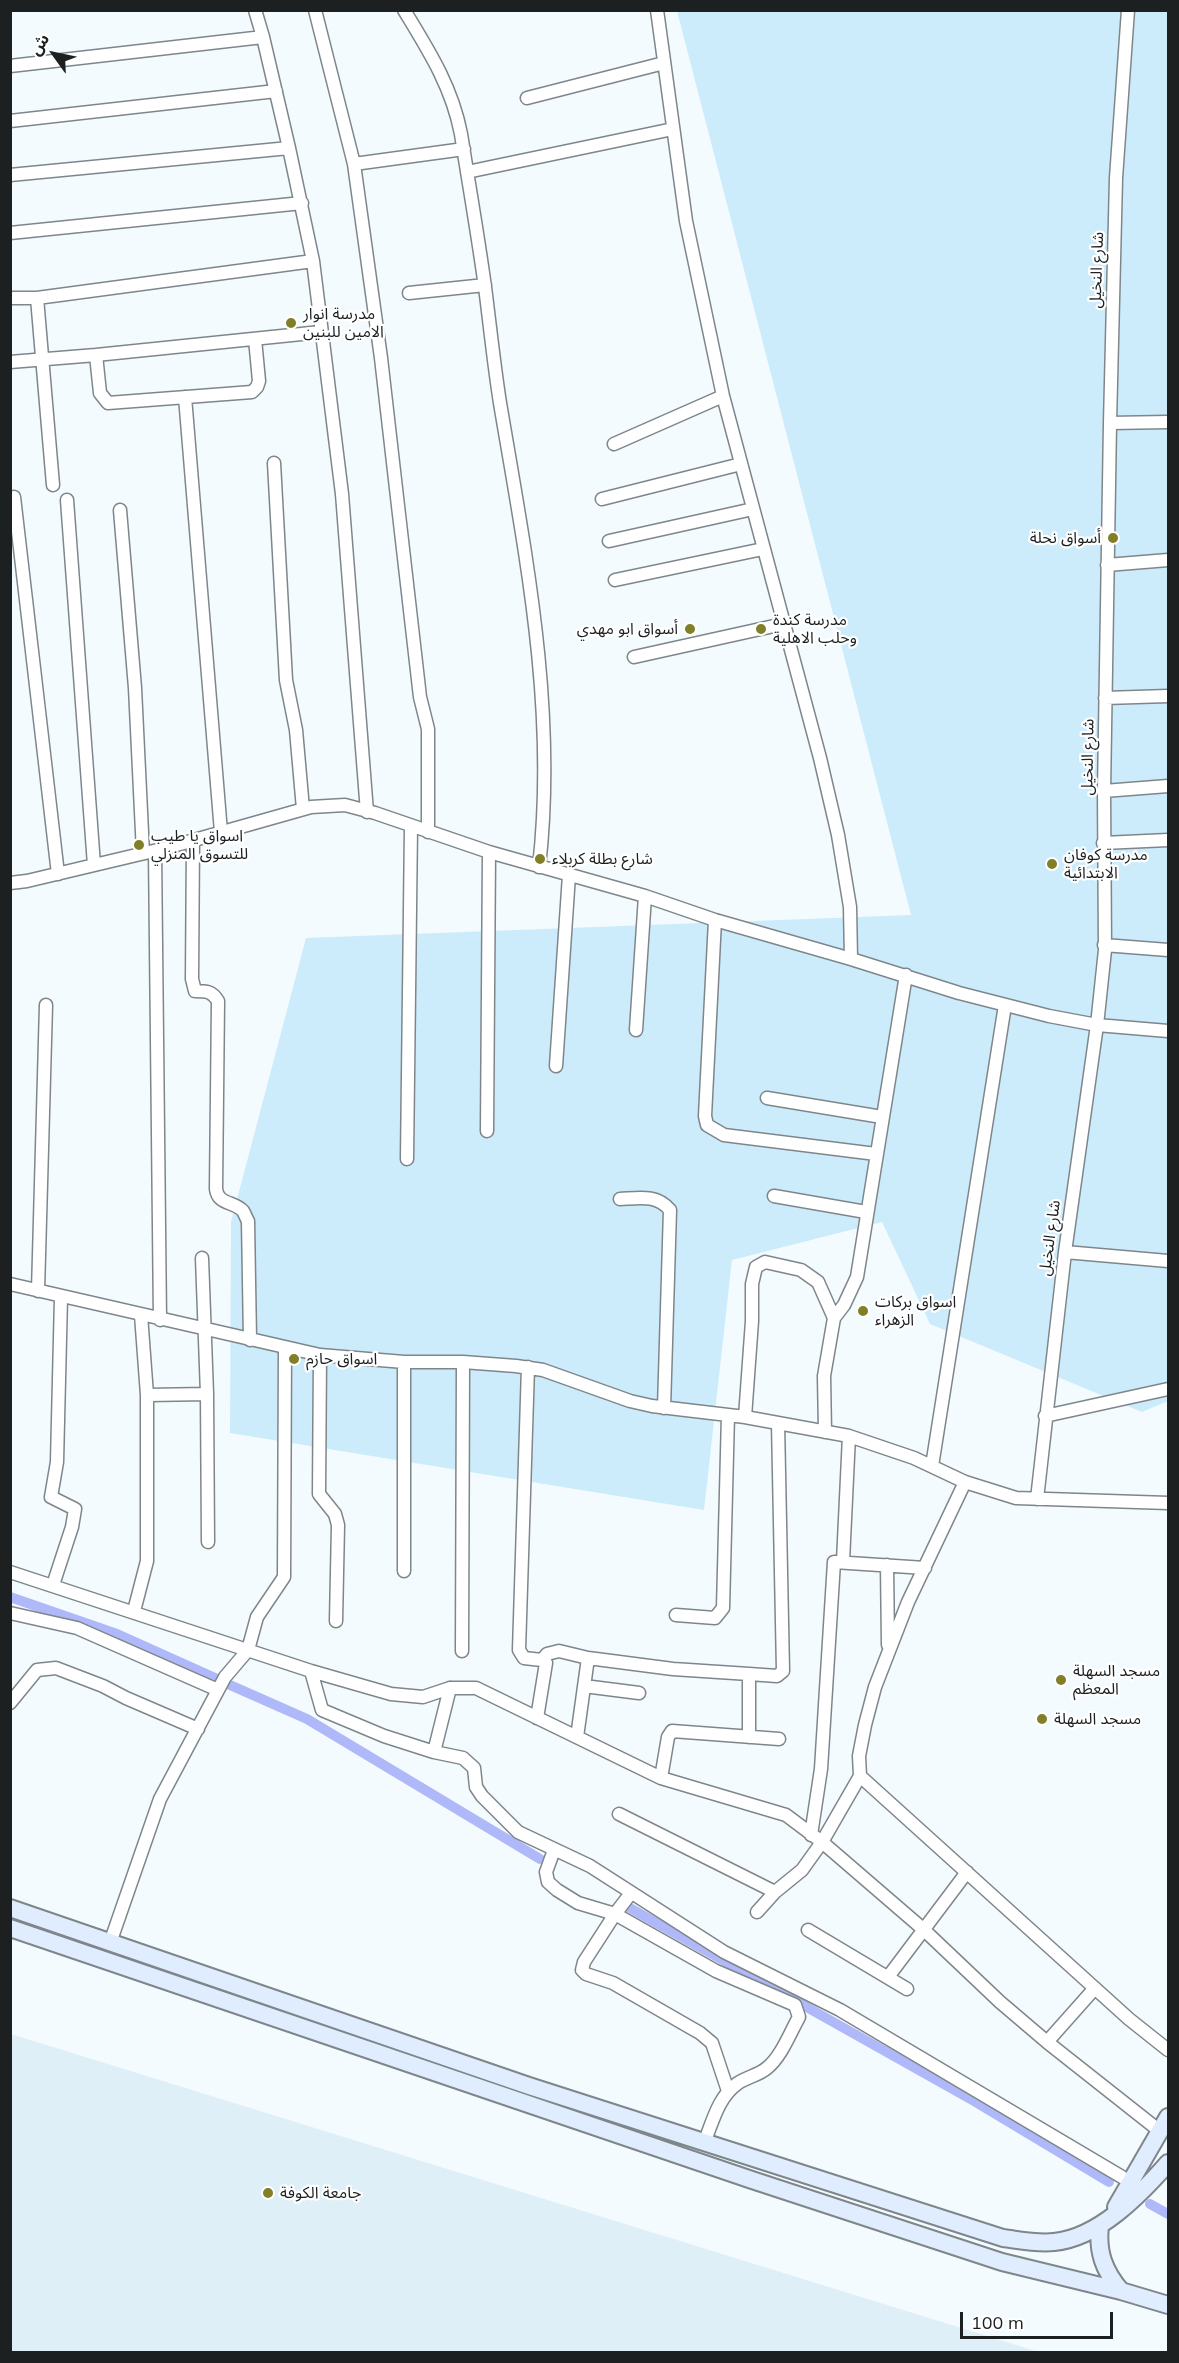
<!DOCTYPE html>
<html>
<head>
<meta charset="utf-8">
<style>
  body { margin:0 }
  #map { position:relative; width:1179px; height:2363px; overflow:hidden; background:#f3fbff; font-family:Mulish,"Noto Sans Arabic",sans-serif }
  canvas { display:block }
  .frame { position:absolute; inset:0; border:12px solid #1d2021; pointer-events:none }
  .north { position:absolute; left:24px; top:24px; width:60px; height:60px; -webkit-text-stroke:4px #fff; paint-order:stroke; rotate:303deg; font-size:16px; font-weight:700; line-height:24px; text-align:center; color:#1d2021 }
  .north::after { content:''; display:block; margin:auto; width:21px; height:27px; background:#1d2021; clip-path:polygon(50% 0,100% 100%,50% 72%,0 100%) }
  .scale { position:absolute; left:960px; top:2312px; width:153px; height:27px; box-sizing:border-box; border:3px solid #1d2021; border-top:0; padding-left:8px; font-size:18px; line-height:21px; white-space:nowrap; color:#1d2021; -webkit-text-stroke:4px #fff; paint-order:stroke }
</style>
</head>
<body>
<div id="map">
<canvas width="1179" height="2363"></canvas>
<div class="frame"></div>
<div class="north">ش</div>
<div class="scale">100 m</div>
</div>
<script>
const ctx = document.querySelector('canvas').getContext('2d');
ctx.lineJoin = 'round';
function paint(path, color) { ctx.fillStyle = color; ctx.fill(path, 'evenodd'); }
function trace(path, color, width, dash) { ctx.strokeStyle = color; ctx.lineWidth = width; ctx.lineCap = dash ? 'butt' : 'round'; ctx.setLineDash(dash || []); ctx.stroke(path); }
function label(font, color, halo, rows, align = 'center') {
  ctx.font = font + ' Mulish,"Noto Sans Arabic",sans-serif'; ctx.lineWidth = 4.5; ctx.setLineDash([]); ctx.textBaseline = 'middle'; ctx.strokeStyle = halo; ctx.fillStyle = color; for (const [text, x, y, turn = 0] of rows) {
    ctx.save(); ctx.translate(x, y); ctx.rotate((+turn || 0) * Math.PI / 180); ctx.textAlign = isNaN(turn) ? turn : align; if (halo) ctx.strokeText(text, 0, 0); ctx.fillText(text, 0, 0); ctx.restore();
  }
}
const built = new Path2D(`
  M10,2034H11L1039,2352H11Z`);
const green = new Path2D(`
  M677,11H1168V1401L1142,1412L930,1324L882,1222L732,1260L704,1510L230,1433L231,1222L306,938L911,915Z`);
const canal = new Path2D(`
  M10,1597L117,1634L215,1678
  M230,1685L307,1719L540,1859
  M630,1908L974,2101L1109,2182
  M1150,2204L1168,2214`);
const minor = new Path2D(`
  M255,10L263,37L289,148L313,261L342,494L367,812
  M315,10L354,164L381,358L420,697L428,729V832
  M404,10C429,51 452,87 461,134C469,185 478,236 485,287C490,326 494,365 500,403C526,557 557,710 539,867
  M657,10L686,221L723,396L820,758L838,835L850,907L851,959
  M10,66L263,37
  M527,98L664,63
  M10,121L276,91
  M354,164L464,149
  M467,172L673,129
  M10,175L289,148
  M10,233L302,203
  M409,293L485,285
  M13,298H37L313,261
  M37,298L53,485
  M96,355L100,393L108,403L252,392L257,387L259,381L255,339
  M10,362L96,355L321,332
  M185,397L221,832
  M1110,423L1168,422
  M614,444L723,396
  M274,463L286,680L296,730L303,809
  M14,497L58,874
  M602,499L741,464
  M67,500L94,865
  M120,510L135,688L143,853
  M609,541L753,509
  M1107,565L1168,560
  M615,580L763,549
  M634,657L783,624
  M1105,698L1168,696
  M1104,791L1168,786
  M193,840L192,979L195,991C206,991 212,991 218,1001L216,1189C218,1205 234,1201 243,1211C245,1214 246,1218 248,1221L250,1340
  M1103,843L1168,840
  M155,851L160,1320
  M10,883L27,881L166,848L311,807L345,805L375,813L489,852L645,896L715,920L851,959L959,993L1049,1016L1097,1025L1168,1031
  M715,920L705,1116L707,1125L724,1135L876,1154
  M1104,945L1168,950
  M636,1030L645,896
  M556,1066L569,875
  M767,1098L882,1117
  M487,1131L489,852
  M407,1159L411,826
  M774,1196L866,1212
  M620,1199C639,1198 657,1194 670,1210L664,1408
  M1065,1252L1168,1261
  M202,1258L207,1394L208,1542
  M10,1284L320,1355L404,1362H463L516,1366L543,1370L630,1401L652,1406L745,1417L849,1436L914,1458L965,1482L1016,1498L1168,1503
  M38,1291L46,1005
  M320,1355L319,1494L335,1514L338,1525L336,1621
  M528,1367L519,1650L524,1658L542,1660L546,1663L537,1718
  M147,1395L207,1394
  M1045,1416L1168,1389
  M745,1417L752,1321V1284L756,1267L765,1262L801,1270L818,1282L834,1318
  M825,1432L824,1376L834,1318L844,1305L857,1277L906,975
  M932,1466L1005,1005
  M1037,1499L1065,1252L1097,1025L1105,950L1104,791L1110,423L1116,178L1128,10
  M843,1561L849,1436
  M887,1565L888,1645
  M404,1571V1362
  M10,1572L311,1671L391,1694L423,1697L450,1688H476L661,1778L786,1815L822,1842L923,1929L1000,2002L1047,2042L1161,2132
  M53,1585L72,1527L75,1509L51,1497L57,1462L61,1297
  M134,1611L147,1561V1395L141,1315
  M10,1613L77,1628L218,1690
  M676,1615L715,1618L723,1608L728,1415
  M462,1651L463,1362
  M542,1660L547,1654L559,1651L588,1658L673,1669L749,1674
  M311,1671L322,1710L384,1736L434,1752L463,1758L474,1768L476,1787L482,1796L518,1832L590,1866L724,1952L840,2010L1122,2177
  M584,1686L639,1693
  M10,1703L37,1670L56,1668L103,1686L126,1698L198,1729
  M577,1737L588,1658
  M749,1737V1674L777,1676L783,1671L778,1423
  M434,1752L450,1688
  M860,1776L1129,2019L1168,2050
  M661,1778L668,1737L672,1731L779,1739
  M619,1814L775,1892
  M811,1835L821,1769L834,1562L925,1568
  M554,1850L546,1872L548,1882L557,1890L578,1903L615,1914L716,1971L795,2005L799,2017C790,2033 781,2057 767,2068C759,2075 747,2077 738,2083C718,2097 713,2121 704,2143
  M631,1893L615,1914L584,1962L582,1970L586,1974L613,1983L700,2033L712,2043L728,2091
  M757,1912L775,1892L802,1870L822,1842L860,1776L859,1756L865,1725L875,1687L908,1602L965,1482
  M808,1930L907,1989
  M110,1943L160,1799L225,1677L248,1650L257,1617L284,1577L285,1348
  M888,1977L967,1872
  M1047,2042L1095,1988`);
const secondary = new Path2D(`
  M10,1908L529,2086L1003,2238C1019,2240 1037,2244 1054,2242C1098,2238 1140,2195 1168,2163
  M10,1928L752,2180L1002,2262L1121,2291L1168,2305
  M1116,2207L1168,2117
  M1100,2226C1097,2252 1104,2271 1121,2291`);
const markers = [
  [291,323,6,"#817f27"],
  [1113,538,6,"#817f27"],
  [690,629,6,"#817f27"],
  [761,629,6,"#817f27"],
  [139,845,6,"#817f27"],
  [540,859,6,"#817f27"],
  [1052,864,6,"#817f27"],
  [863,1311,6,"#817f27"],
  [294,1359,6,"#817f27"],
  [1061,1680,6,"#817f27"],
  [1042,1719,6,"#817f27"],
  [268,2193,6,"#817f27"]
];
const streetNames = [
  ["شارع النخيل",1097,270,-88],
  ["شارع النخيل",1088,757,-89],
  ["شارع النخيل",1050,1238,-82]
];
const poiNames = [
  ["مدرسة انوار",303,314],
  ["الامين للبنين",303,332],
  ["أسواق نحلة",1101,538,"right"],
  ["مدرسة كندة",773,620],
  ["وحلب الاهلية",773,638],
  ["أسواق ابو مهدي",678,629,"right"],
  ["اسواق يا طيب",151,836],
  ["للتسوق المنزلي",151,854],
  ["مدرسة كوفان",1064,855],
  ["الابتدائية",1064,873],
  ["شارع بطلة كربلاء",552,859],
  ["اسواق بركات",875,1302],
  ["الزهراء",875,1320],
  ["اسواق حازم",306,1359],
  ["مسجد السهلة",1073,1671],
  ["المعظم",1073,1689],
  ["مسجد السهلة",1054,1719],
  ["جامعة الكوفة",280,2193]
];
paint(built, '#dfeff7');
paint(green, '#ccecfc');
trace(canal, '#afb8f9', 10);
trace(minor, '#7f868a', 15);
trace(secondary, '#7f868a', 20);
trace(minor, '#fff', 12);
trace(secondary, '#dfedfe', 16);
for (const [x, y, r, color] of markers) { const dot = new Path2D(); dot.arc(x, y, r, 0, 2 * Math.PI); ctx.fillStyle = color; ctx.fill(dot); trace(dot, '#fff', 2); }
label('16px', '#1d2021', '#fff', streetNames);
label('16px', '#1d2021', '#fff', poiNames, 'left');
</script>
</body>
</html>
